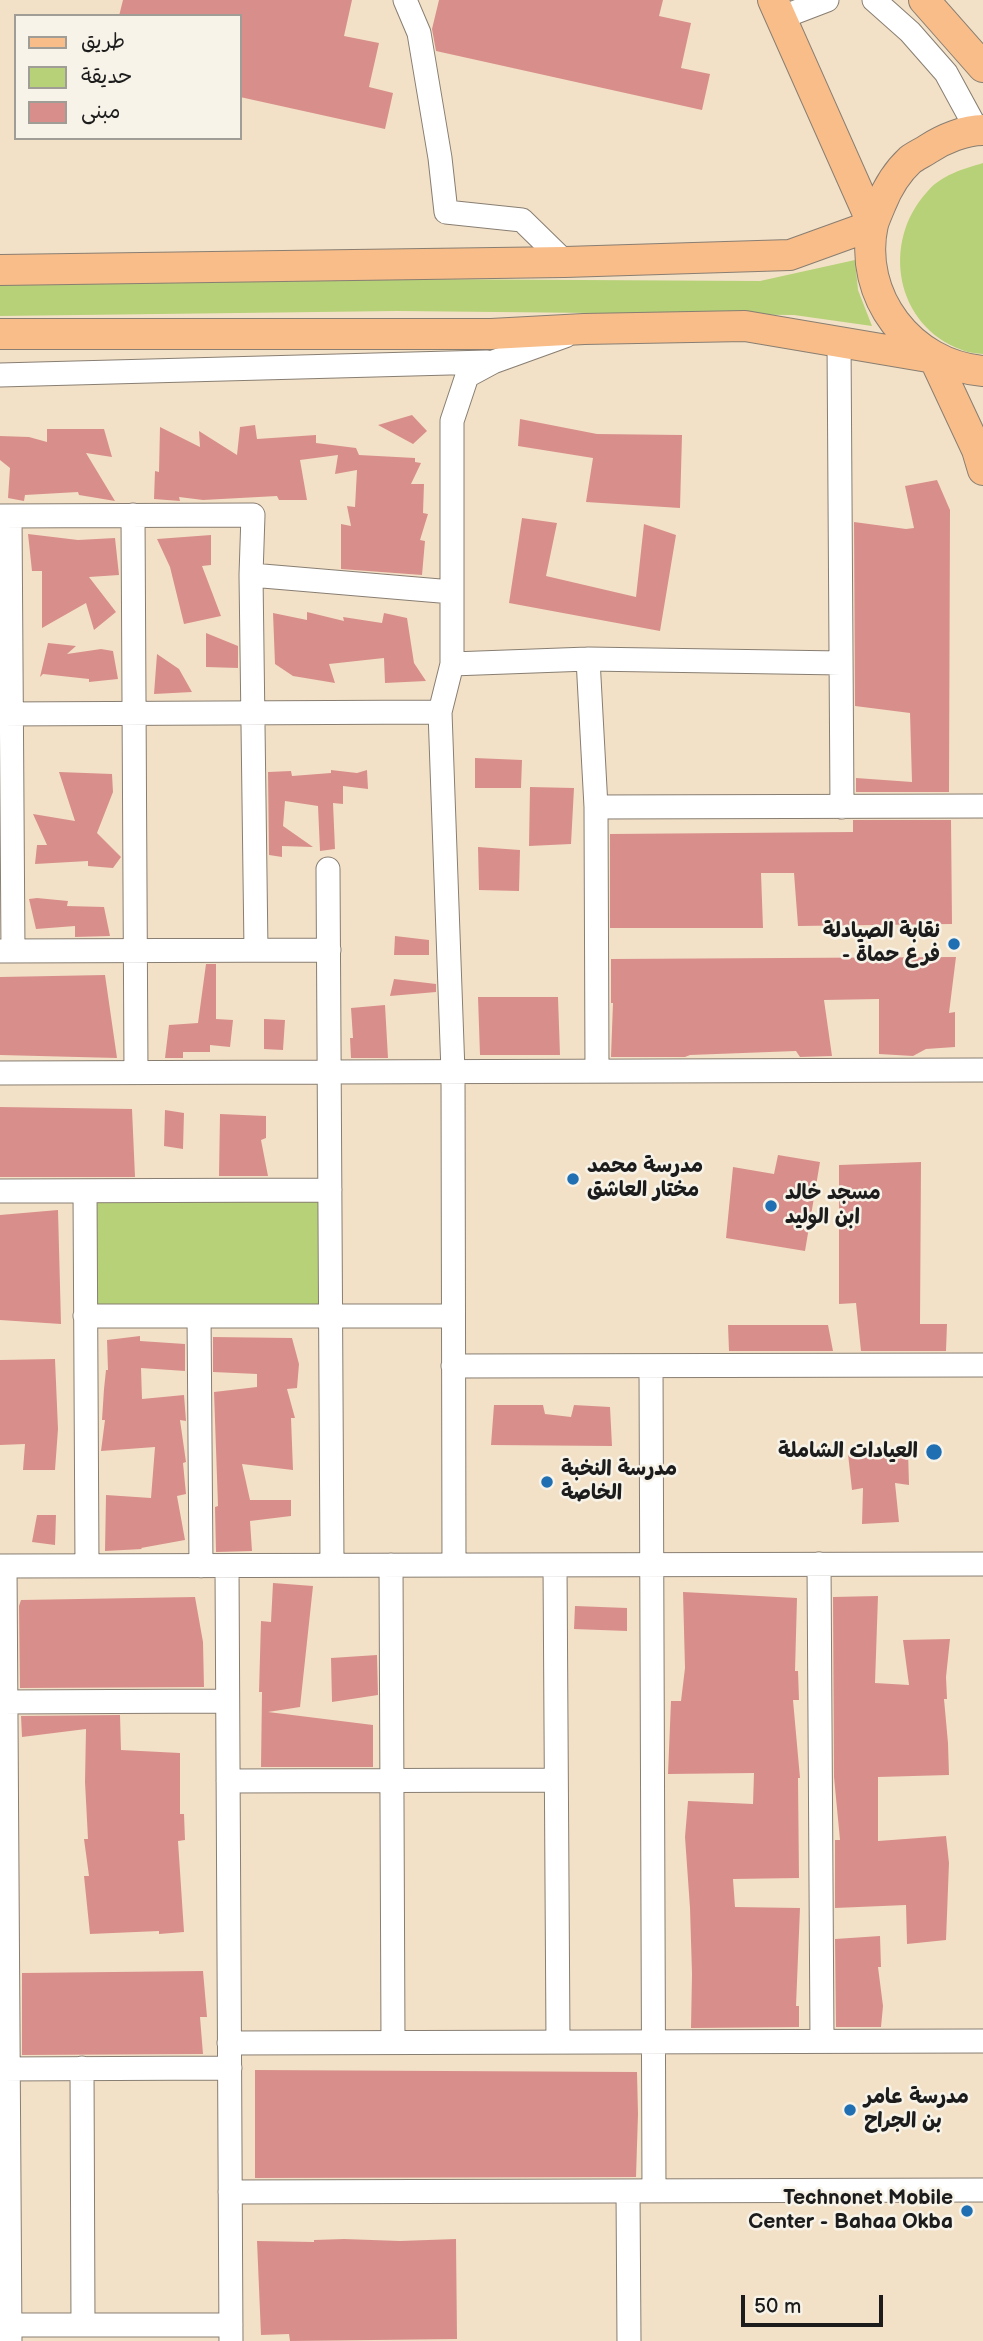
<!DOCTYPE html>
<html>
<head>
<meta charset="utf-8">
<style>
  body { margin:0 }
  #map { position:relative; width:983px; height:2341px; overflow:hidden; background:#f3e1c7; font-family:"Balsamiq Sans","Playpen Sans Arabic",sans-serif }
  canvas { display:block }
  .legend { position:absolute; left:14px; top:14px; width:228px; height:126px; box-sizing:border-box; background:#f7f3e8; border:2px solid #9f9d96; margin:0; padding:9px 12px; list-style:none; font-size:21px; color:#1c1c1c }
  .legend li { display:flex; align-items:center; gap:14px; height:35px }
  .legend b { width:35px; border:2px solid #9f9d96 }
  .scale { position:absolute; left:741px; top:2295px; width:142px; height:32px; box-sizing:border-box; border:4px solid #1c1c1c; border-top:0; padding-left:9px; font-size:21px; line-height:24px; white-space:nowrap; color:#1c1c1c; -webkit-text-stroke:5px #f7f3e8; paint-order:stroke }
</style>
</head>
<body>
<div id="map">
<canvas width="983" height="2341"></canvas>
<ul class="legend">
<li><b style="height:9px;background:#f8bd89"></b>طريق</li>
<li><b style="height:19px;background:#b6d178"></b>حديقة</li>
<li><b style="height:19px;background:#d88f8c"></b>مبنى</li>
</ul>
<div class="scale">50 m</div>
</div>
<script>
const ctx = document.querySelector('canvas').getContext('2d');
ctx.lineJoin = 'round';
function paint(path, color) { ctx.fillStyle = color; ctx.fill(path, 'evenodd'); }
function trace(path, color, width, dash) { ctx.strokeStyle = color; ctx.lineWidth = width; ctx.lineCap = dash ? 'butt' : 'round'; ctx.setLineDash(dash || []); ctx.stroke(path); }
function label(font, color, halo, rows, align = 'center') {
  ctx.font = font + ' "Balsamiq Sans","Playpen Sans Arabic",sans-serif'; ctx.lineWidth = 5; ctx.setLineDash([]); ctx.textBaseline = 'middle'; ctx.strokeStyle = halo; ctx.fillStyle = color; for (const [text, x, y, turn = 0] of rows) {
    ctx.save(); ctx.translate(x, y); ctx.rotate((+turn || 0) * Math.PI / 180); ctx.textAlign = isNaN(turn) ? turn : align; if (halo) ctx.strokeText(text, 0, 0); ctx.fillText(text, 0, 0); ctx.restore();
  }
}
const green = new Path2D(`
  M983,163V354C976,353 968,353 962,350C895,326 881,242 927,192C941,175 963,169 983,163Z
  M855,260L858,290L872,326L794,315L397,311L0,316V282L400,279L760,281Z
  M330,1190L331,1316H85V1191Z`);
const building = new Path2D(`
  M123,0H352L344,36L379,43L369,87L393,93L385,129L240,97V16H119Z
  M439,0H663L659,16L691,23L681,68L710,74L702,110L436,51L432,29Z
  M412,415L427,431L413,444L378,425Z
  M520,419L597,434L682,435L680,508L586,502L593,458L518,446Z
  M255,425L257,439L316,435V443L356,448L359,455L415,458V462L421,463L411,484H424L423,513L428,514L420,540L425,541L422,575L341,569V524L351,526L347,506L355,507L357,470L335,474L338,455L300,460L307,500H279L277,496L203,500L179,497L180,501L154,499L155,471L159,472L160,427L200,447L199,431L237,455L240,427Z
  M47,429H104L112,457L86,453L115,501L79,495L78,492L25,495L24,501L8,498L10,468L0,460V436L29,437L47,442Z
  M937,480L950,510L949,792H856V778L912,782L910,713L855,706L854,522L906,529L914,528L905,486Z
  M522,518L557,523L546,576L636,597L644,524L676,535L660,631L509,603Z
  M28,534L78,540L115,538L119,575L89,577L116,612L94,630L86,603L42,628V571H32Z
  M211,535V565L202,566L221,616L184,624L170,567L157,539Z
  M307,612L344,621L343,617L382,623L384,613L407,618L414,663L426,681L385,683L384,658L329,664L335,683L293,676L275,664L273,613L307,620Z
  M206,633L238,646V668L206,667Z
  M48,643L76,646L67,654L101,649L113,651L118,679L89,682V679L43,674L40,677Z
  M157,654L179,669L192,692L154,694Z
  M475,758L522,760L521,788H475Z
  M331,770L357,773L367,770L368,789L343,786V804L333,803L335,849L320,851L318,806L285,801L283,826L313,847L282,846V857L269,855L268,772L291,771L292,776L331,773Z
  M59,772L112,774L113,792L97,833L121,857L113,868L88,866V861L35,864L37,845H47L33,814L75,821Z
  M530,787L574,788L571,844L529,846Z
  M853,820H951L952,924L798,926L794,873H761L763,928H610V834L853,832Z
  M478,847L520,850L519,891L479,890Z
  M37,898L68,901L67,906L104,907L110,936L75,937V926L36,929L29,899Z
  M395,936L429,940V955H394Z
  M956,957L949,1013L955,1012V1047L926,1049L913,1056L879,1054V999L824,1000L832,1056L800,1057L796,1051L690,1055L685,1057H611L613,1003H611V959Z
  M206,964H216V1019L233,1020L230,1047L210,1045V1052H183V1058H165L169,1025L198,1023Z
  M105,975L117,1058L0,1055V977Z
  M394,979L436,984V992L390,996Z
  M478,997H558L560,1055H480Z
  M385,1005L388,1058H351L350,1038H353L351,1008Z
  M264,1019L285,1020L283,1050L264,1049Z
  M0,1107L132,1109L135,1177H0Z
  M165,1110L184,1113L183,1149L164,1146Z
  M220,1114L266,1116V1138L261,1140L268,1176H219Z
  M778,1155L820,1162L805,1251L726,1238L733,1167L774,1174Z
  M921,1162L920,1324H947L946,1351H861L856,1303L839,1304V1165Z
  M58,1210L61,1324L0,1320V1215Z
  M728,1325H828L833,1351H729Z
  M140,1336V1341L185,1344V1371L141,1368L142,1399L184,1395L186,1421L180,1420L186,1462L183,1463L186,1494L177,1496L185,1540L141,1548L142,1549L105,1551L106,1495L151,1498L155,1447L101,1451L105,1420H102L104,1389L106,1370H108L107,1340Z
  M213,1337L292,1338L299,1364L297,1388L287,1389L295,1418H291L293,1470L242,1464L250,1500H291V1516L250,1521L252,1551L216,1552L215,1507L218,1506L214,1392L257,1387V1374L213,1372Z
  M55,1359L58,1429L55,1470H23L25,1444L0,1445V1360Z
  M494,1405H543L545,1414L571,1417L574,1405L610,1407L612,1446L491,1445Z
  M908,1450L909,1485L895,1483L899,1522L862,1524L863,1488L852,1490L848,1454Z
  M37,1515H56L55,1545L32,1542Z
  M273,1583L313,1586L300,1707L268,1712L373,1725V1767H261L262,1692H259L261,1621L271,1622Z
  M683,1592L797,1598L795,1671H798L799,1700H793L800,1778H798L799,1878L733,1879L735,1907L800,1908L796,2006H799V2027L691,2028L692,1974L690,1908L685,1837L688,1801L753,1804L754,1773L668,1774L671,1701H681L685,1668Z
  M878,1596L875,1683L909,1685L903,1640L950,1639L946,1677L947,1699H944L948,1743L949,1775L878,1777V1841L946,1836L949,1863L946,1940L907,1944L906,1905L835,1908V1840H840L834,1777L833,1597Z
  M195,1597L203,1642L204,1687L20,1688L19,1606L21,1600Z
  M575,1606L627,1608V1631L574,1629Z
  M377,1655L378,1695L332,1702L331,1658Z
  M120,1715L121,1750L180,1753V1814H184L185,1840L178,1841L184,1932L159,1934V1931L90,1934L84,1876H89L84,1839H88L85,1782L86,1729L22,1737L21,1716Z
  M880,1936L881,1967H878L883,2006L881,2027H836L835,1939Z
  M203,1971L207,2017H200L203,2054L22,2055V1973Z
  M255,2070L637,2072L638,2114L636,2177L255,2178Z
  M344,2239L400,2241L456,2239L457,2339L290,2341L289,2334L261,2335L257,2241L314,2242V2240Z`);
const minor = new Path2D(`
  M405,0L419,33L440,158L446,212L522,220L565,262
  M874,0L910,32L946,73L977,130
  M780,18L827,0
  M839,341L842,807
  M0,375L487,362
  M133,515L136,1072
  M0,516L253,515L251,575L256,950
  M10,516L13,951
  M251,575L452,592
  M588,659L596,807L597,1071
  M452,664L588,659L841,663
  M0,714L440,712
  M596,807L983,806
  M328,869L332,1565
  M0,951L329,950
  M0,1073L983,1070
  M0,1191L330,1190
  M85,1191L87,1566
  M85,1316H453
  M199,1316L201,1566
  M453,1366L983,1365
  M651,1366L654,2191
  M819,1564L822,2041
  M391,1565L393,2042
  M454,1565L453,1072L440,712L452,664V421L467,376L493,362L565,336
  M555,1565L558,2042
  M0,1566L983,1564
  M5,1566L10,2341
  M227,1566L231,2341
  M0,1702L227,1701
  M228,1781L556,1780
  M229,2043L983,2041
  M82,2068L83,2325
  M0,2069L230,2068
  M628,2191L629,2341
  M230,2192L983,2190
  M0,2325H231`);
const major = new Path2D(`
  M924,0L983,67
  M983,130C965,130 943,139 928,149C922,153 915,156 910,160C897,172 887,189 881,204C878,211 875,218 873,224C857,296 911,365 983,371
  M0,270L565,262L790,255L873,225L773,0
  M0,334H491L584,329L745,326L934,358L977,450L983,470`);
const markers = [
  [954,944,7,"#1f6fb2"],
  [573,1179,7,"#1f6fb2"],
  [771,1206,7,"#1f6fb2"],
  [934,1452,9,"#1f6fb2"],
  [547,1482,7,"#1f6fb2"],
  [850,2110,7,"#1f6fb2"],
  [967,2211,7,"#1f6fb2"]
];
const poiNames = [
  ["نقابة الصيادلة",940,932,"right"],
  ["- فرع حماة",940,956,"right"],
  ["مدرسة محمد",587,1167],
  ["مختار العاشق",587,1191],
  ["مسجد خالد",785,1194],
  ["ابن الوليد",785,1218],
  ["العيادات الشاملة",918,1452,"right"],
  ["مدرسة النخبة",561,1470],
  ["الخاصة",561,1494],
  ["مدرسة عامر",864,2098],
  ["بن الجراح",864,2122],
  ["Technonet Mobile",953,2199,"right"],
  ["Center - Bahaa Okba",953,2223,"right"]
];
paint(green, '#b6d178');
paint(building, '#d88f8c');
trace(minor, '#887e72', 25);
trace(major, '#887e72', 32);
trace(minor, '#fff', 23);
trace(major, '#f8bd89', 30);
for (const [x, y, r, color] of markers) { const dot = new Path2D(); dot.arc(x, y, r, 0, 2 * Math.PI); ctx.fillStyle = color; ctx.fill(dot); trace(dot, '#f7f3e8', 2.5); }
label('bold 21px', '#1c1c1c', '#f7f3e8', poiNames, 'left');
</script>
</body>
</html>
